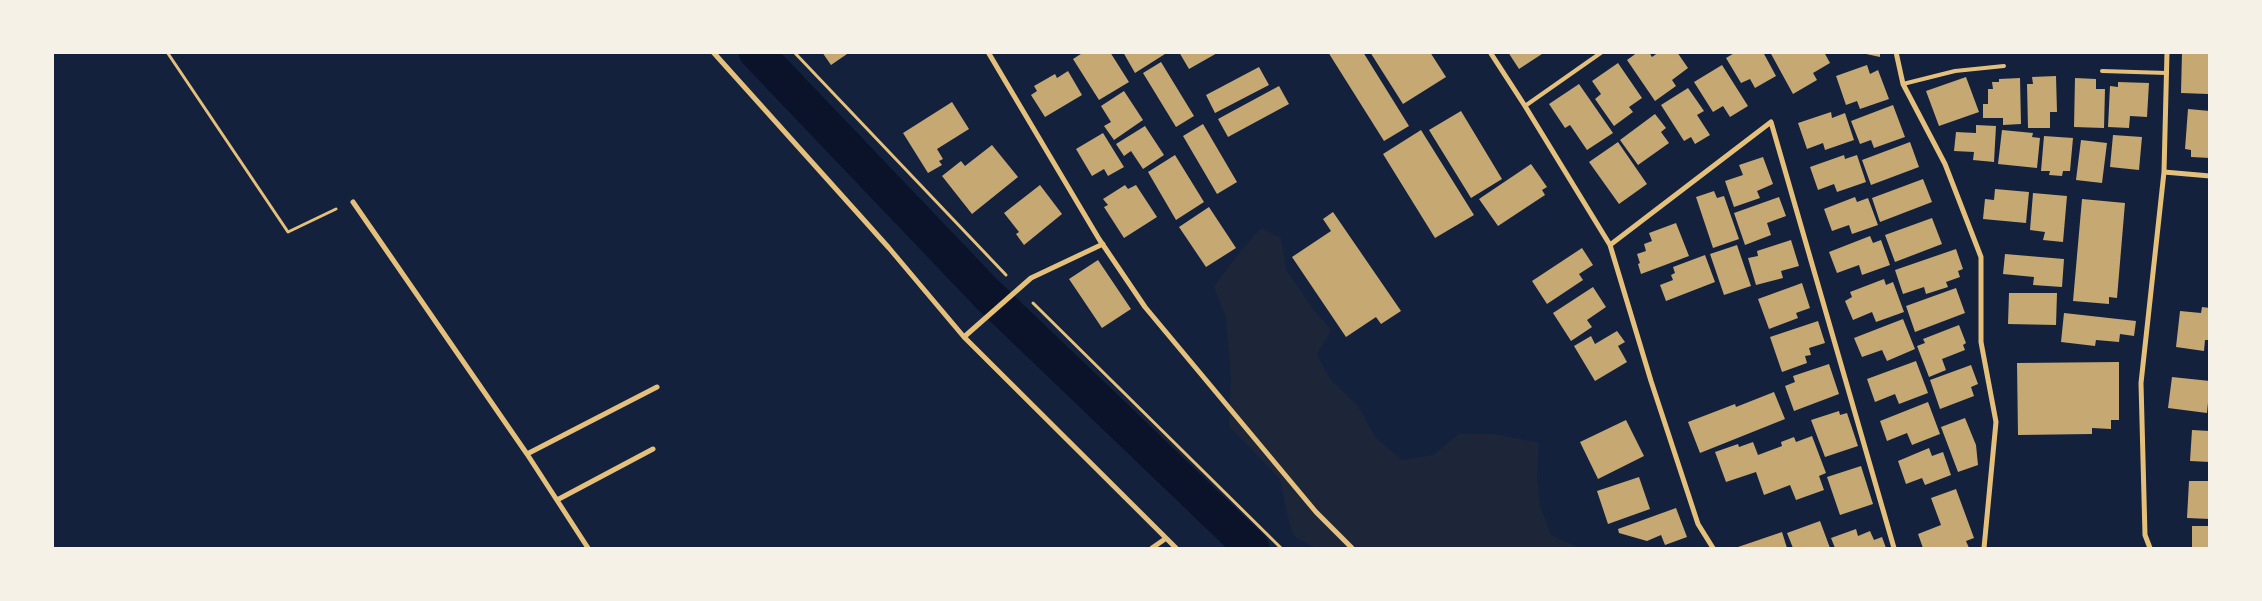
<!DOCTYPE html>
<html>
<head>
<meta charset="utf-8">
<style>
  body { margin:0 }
  #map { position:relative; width:2262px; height:601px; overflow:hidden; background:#14213d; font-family:"Space Grotesk",sans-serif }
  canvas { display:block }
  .frame { position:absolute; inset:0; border:54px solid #f6f1e7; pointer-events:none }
</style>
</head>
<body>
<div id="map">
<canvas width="2262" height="601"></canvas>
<div class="frame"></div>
</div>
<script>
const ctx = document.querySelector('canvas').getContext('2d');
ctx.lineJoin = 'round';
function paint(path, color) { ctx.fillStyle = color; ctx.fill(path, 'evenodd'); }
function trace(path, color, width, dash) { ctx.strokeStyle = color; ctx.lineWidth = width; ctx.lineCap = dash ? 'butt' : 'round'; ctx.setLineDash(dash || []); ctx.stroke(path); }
const green = new Path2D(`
  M1261,228L1281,238L1286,270L1313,309L1331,330L1317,355L1331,380L1358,406L1376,438L1402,460L1433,455L1459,434H1494L1539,443L1537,474L1540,506L1551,535L1580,548H1315L1294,536L1289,522L1280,479L1229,426L1231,378L1226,317L1214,287L1235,258Z`);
const canal = new Path2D(`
  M756,52L986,293L1252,548`);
const building = new Path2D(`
  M822,52H850L831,65Z
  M1084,52H1110L1129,82L1099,100L1073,59Z
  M1123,52H1164L1165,54L1135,73Z
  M1179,52H1219L1189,69Z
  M1328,52H1363L1409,126L1384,141Z
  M1370,52H1430L1446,77L1403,104Z
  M1508,52H1545L1519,69Z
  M1638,52H1649L1652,57L1659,52H1677L1688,68L1672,80L1676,86L1655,101L1627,60Z
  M1736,52H1763L1776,76L1755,88L1750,79L1741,83L1726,58Z
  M1770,52H1824L1830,63L1813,73L1817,80L1793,94Z
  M1857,52H1880V57Z
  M2182,52H2210L2208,94L2181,93Z
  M1161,62L1194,116L1176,127L1143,73Z
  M1618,63L1642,98L1629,107L1633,112L1614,126L1595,99L1601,94L1592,81Z
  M1722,65L1748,106L1730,117L1723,106L1713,112L1694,82Z
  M1867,65L1870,74L1878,70L1889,99L1860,109L1857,101L1846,105L1836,76Z
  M1259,67L1269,85L1215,113L1206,95Z
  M1068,71L1082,95L1045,117L1031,95L1037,91L1034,86L1055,74L1057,78Z
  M2056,76L2057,112H2050V128H2028L2027,84H2033L2032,77Z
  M1966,77L1979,112L1939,126L1926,91Z
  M2020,78L2021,124L2003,125V118H1983V104H1988V89H1993L1992,82H1999V79Z
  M2075,78L2096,79V89H2105L2104,128L2074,127Z
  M2118,82L2149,83L2147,117L2130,116L2129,128L2108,127L2110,86L2118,87Z
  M1579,84L1613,133L1587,150L1570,125L1565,128L1549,104Z
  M1279,86L1289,104L1228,137L1218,119Z
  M1688,88L1704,111L1697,115L1710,135L1695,144L1691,137L1684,141L1661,105Z
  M1124,91L1143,120L1114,140L1104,126L1111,122L1101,106Z
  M952,102L969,129L937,149L943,159L939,161L942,165L928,173L903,133Z
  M1893,105L1905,137L1874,148L1871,140L1860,144L1851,121Z
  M2188,109L2210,111V158L2191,157V150L2185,149Z
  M1461,111L1502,179L1471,198L1429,130Z
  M1831,112L1832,118L1845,113L1854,140L1825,150L1823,143L1807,149L1798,123Z
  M1655,114L1666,128L1661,132L1669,143L1638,165L1620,140Z
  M1203,124L1237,182L1217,194L1183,136Z
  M1976,125L1996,126L1994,162L1973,160L1974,152L1954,151L1956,132L1976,133Z
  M1145,126L1164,155L1143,169L1131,151L1124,156L1116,144Z
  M1421,130L1474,215L1435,238L1383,154Z
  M2002,130L2033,133L2032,137L2040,138L2037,168L1998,164Z
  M1103,133L1124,167L1108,176L1104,169L1092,176L1076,149Z
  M2113,135L2142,137L2139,170L2110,167Z
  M2044,136L2073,138L2070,171H2063L2062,176L2049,175L2050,171H2041Z
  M2081,140L2107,143L2102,183L2076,180Z
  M1618,142L1647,184L1619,204L1589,162Z
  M1910,142L1919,167L1871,185L1862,160Z
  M992,145L1018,177L972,214L942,176L961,161L965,166Z
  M1175,155L1204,202L1176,220L1148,172Z
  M1844,155L1845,159L1857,155L1866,182L1837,192L1834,184L1818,190L1810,167Z
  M1763,157L1773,184L1757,191L1760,198L1734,207L1725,181L1743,175L1739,165Z
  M1531,164L1547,187L1542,190L1545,195L1498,226L1479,199Z
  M1923,179L1932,202L1880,222L1872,198Z
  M1040,185L1062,214L1024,245L1016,234L1019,232L1004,213Z
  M1125,185L1128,189L1136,185L1157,217L1124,238L1104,207L1108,205L1103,199Z
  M1995,189L2029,192L2026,223L1983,219L1985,199L1994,200Z
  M1714,191L1717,198L1724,196L1739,239L1713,248L1696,197Z
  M2033,193L2067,196L2063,242L2043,240L2045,232L2030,230Z
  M1779,197L1786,216L1767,223L1771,235L1745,245L1734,213Z
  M1855,197L1857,202L1868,198L1878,225L1852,234L1849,225L1832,231L1824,209Z
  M2082,199L2125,203L2117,298L2109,297V304L2073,301Z
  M1209,207L1236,248L1206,267L1179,227Z
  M1333,212L1401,311L1381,324L1376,317L1346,337L1292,257L1331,231L1323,219Z
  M1932,218L1942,244L1895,262L1885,235Z
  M1676,223L1689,256L1641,274L1638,264L1640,263L1637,254L1646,251L1644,244L1652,241L1649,233Z
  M1870,236L1873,243L1881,240L1890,265L1862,275L1859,265L1837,273L1829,252Z
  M1791,240L1799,266L1781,271L1783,278L1756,285L1748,258L1758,256L1757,251Z
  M1737,245L1751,286L1724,295L1710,254Z
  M1582,248L1593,265L1579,274L1583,280L1547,304L1532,281Z
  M1956,249L1963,269L1958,271L1960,277L1946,282L1948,287L1926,294L1924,287L1903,294L1895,270Z
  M2005,254L2064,259L2062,287L2033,285L2034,277L2003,274Z
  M1705,255L1715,282L1666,301L1660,285L1673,280L1671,275L1675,273L1673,267Z
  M1098,260L1131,309L1102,328L1069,279Z
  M1884,279L1886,285L1893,282L1904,312L1876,322L1872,312L1853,320L1845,301L1852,297L1850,292Z
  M1802,283L1810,308L1796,313L1798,318L1769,329L1758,299Z
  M1593,287L1606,307L1587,320L1592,327L1571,341L1553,313Z
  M1956,288L1965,313L1915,332L1906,306Z
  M2009,293H2057L2056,325L2008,324Z
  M2202,307L2210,308V340H2205L2204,351L2176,347L2180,311L2201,313Z
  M2064,313L2136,321L2134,336L2120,334L2119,342L2096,340L2095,346L2061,342Z
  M1903,319L1915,349L1887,361L1882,350L1862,357L1854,338Z
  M1818,321L1825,343L1809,348L1811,355L1805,356L1807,363L1782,372L1770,337Z
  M1959,325L1966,343L1963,345L1965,350L1942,359L1946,370L1929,377L1917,346L1925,343L1923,339Z
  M1617,331L1625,342L1618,346L1627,362L1595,381L1574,346L1591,336L1595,344Z
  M1916,361L1928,393L1899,404L1895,394L1875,402L1867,379Z
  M2119,362V420H2111V429L2092,428V434L2018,435L2017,363Z
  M1829,364L1839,394L1794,411L1785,386L1795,382L1793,376Z
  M1971,365L1978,384L1971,387L1974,396L1940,409L1930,380Z
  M2172,377L2210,381L2207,413L2168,408Z
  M1774,392L1785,419L1700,453L1688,422L1735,404L1736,407Z
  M1928,402L1940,434L1912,445L1907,433L1887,441L1880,421Z
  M1839,411L1840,415L1847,413L1858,446L1825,457L1811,420Z
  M1965,418L1976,445L1978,465L1958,472L1941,427Z
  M1626,420L1644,456L1598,479L1580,442Z
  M2192,430L2210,431V462L2190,461Z
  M1812,436L1826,473L1819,476L1824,490L1796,500L1790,485L1764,495L1756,472L1726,482L1715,452L1738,444L1739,447L1753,442L1758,455L1782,446L1781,442L1794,437L1796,442Z
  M1929,448L1932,456L1943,452L1951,475L1925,485L1922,478L1906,484L1898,461Z
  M1861,466L1873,504L1840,515L1827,477Z
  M1639,477L1650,509L1608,524L1597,491Z
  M2189,481H2210V519L2187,518Z
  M1956,489L1974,538L1966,541L1969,548H1923L1918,534L1941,525L1931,498Z
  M1676,508L1687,537L1665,545L1661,535L1647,541L1619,533L1618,529Z
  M1820,521L1830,548H1793L1787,533Z
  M2192,526H2210V548H2192Z
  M1856,529L1858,536L1870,531L1874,540L1882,537L1886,548H1835L1831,538Z
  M1782,532L1787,548H1738V547Z`);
const path = new Path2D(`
  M167,52L288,232L336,209
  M794,52L1006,275
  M1033,303L1281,548`);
const service = new Path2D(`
  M2102,71L2167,73
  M1903,84L1955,71L2004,66
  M1525,106L1602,52`);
const minor = new Path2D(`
  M713,52L889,248L964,337L1176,548
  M988,52L1099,239L1145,307L1316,512L1352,548
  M1490,52L1525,106L1610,245L1651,381L1698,524L1713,548
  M1896,52L1903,84L1945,164L1981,257V342L1996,422L1984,548
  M2164,172L2210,176
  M353,202L527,454L588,548
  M1610,245L1771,122L1894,548
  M964,337L1031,278L1103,244
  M527,454L657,387
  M557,500L653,449
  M1152,548L1165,539
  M2150,548L2145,535L2141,383L2164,172L2167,52`);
paint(green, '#1d2539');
trace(canal, '#0b132b', 35);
paint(building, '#c6a872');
trace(path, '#e5c07b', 3);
trace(service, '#e5c07b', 4);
trace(minor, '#e5c07b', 5);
</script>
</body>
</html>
